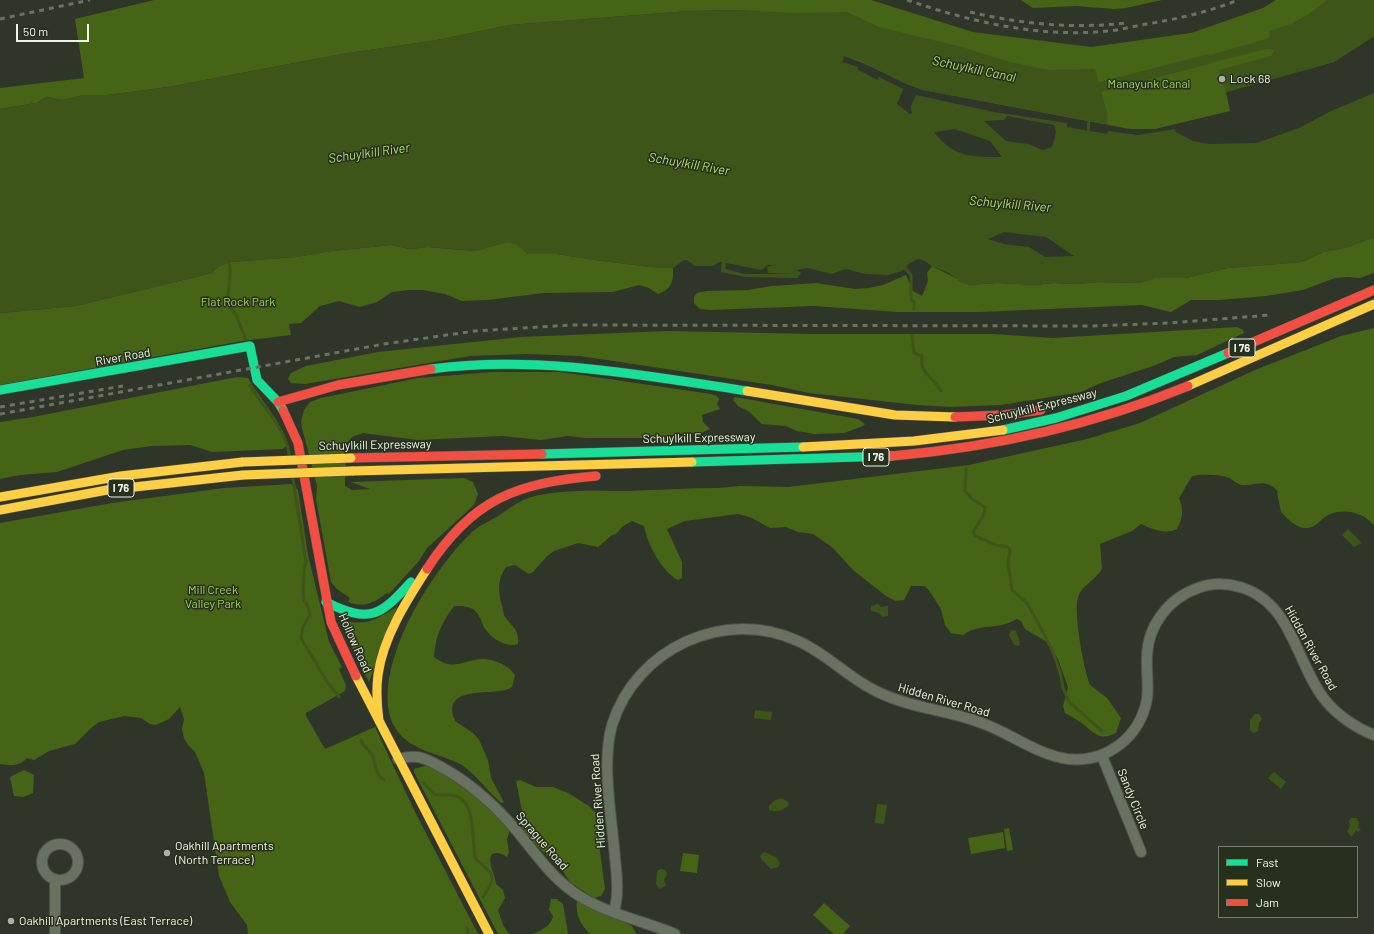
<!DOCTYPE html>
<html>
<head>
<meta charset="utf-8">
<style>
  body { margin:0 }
  #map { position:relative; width:1374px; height:934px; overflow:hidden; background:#30352a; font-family:Barlow,sans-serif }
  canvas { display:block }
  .legend { position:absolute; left:1218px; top:846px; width:140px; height:72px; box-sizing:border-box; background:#272f1d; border:1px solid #777e6e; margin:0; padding:5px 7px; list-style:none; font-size:12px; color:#eef4e8 }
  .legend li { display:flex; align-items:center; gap:8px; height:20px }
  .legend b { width:20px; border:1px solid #777e6e }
  .scale { position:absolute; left:16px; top:24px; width:73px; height:18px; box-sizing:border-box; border:2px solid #eef4e8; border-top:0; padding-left:5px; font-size:12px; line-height:14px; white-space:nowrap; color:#eef4e8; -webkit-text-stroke:3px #272f1d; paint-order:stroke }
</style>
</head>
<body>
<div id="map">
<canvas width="1374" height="934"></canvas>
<ul class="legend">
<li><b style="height:5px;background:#16e098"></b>Fast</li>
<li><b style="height:5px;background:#ffcf43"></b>Slow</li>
<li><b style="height:5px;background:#f24e42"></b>Jam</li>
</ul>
<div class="scale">50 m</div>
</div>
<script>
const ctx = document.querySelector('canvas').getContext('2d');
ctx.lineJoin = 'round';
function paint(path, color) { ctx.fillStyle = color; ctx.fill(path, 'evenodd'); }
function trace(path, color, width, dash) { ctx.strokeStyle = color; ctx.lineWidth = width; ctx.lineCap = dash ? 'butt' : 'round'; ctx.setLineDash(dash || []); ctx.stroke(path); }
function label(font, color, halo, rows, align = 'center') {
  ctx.font = font + ' Barlow,sans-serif'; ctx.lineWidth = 3; ctx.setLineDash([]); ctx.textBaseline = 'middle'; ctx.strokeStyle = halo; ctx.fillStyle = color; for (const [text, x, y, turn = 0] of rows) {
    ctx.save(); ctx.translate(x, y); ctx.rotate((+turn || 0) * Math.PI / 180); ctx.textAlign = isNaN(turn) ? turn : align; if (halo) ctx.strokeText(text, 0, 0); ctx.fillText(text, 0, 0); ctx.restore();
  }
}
const green = new Path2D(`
  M154,0H871L973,32L1091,47L1191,33L1263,8L1276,0H1374V36L1334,62L1226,92L1230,111L1155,129H1130L923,90C896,81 871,64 844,56L744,10L689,11L510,25L437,40L342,54L168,87L107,95H83L62,100L47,97L36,103L0,109V88L84,78L75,19Z
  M1021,0H1162L1126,8L1114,9L1076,6L1033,8Z
  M1374,237V273L1360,278L1348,277L1335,278L1303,290L1266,296L1219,300H1191L1171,312L1142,305L979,312H898L814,306L710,310L700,309L694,303V297L697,293L707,291L748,290L772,286L816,283L855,289L869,288L883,285L906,275L913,291L922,296L928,281L927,273L932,266L969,285L997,283L1035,285L1054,283L1077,284L1098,282L1140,283L1154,278H1186L1228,268L1302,262L1324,252L1348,247Z
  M507,242L517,244L528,254H557L595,260L659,268H673C674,281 671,290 658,294L649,288L639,285L613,292L543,293L488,300L462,301L445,294L423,290H409L392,292L377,302L360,307L339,301L320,306L301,323L289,324L291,335L242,341L0,385V313L76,306L212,273L219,266L230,262L296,257L332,251L391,245L410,249L427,247L475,251Z
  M1237,327L1243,330L1244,333L1197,355L1174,357L1156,365L1098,384L1081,392L1001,405L951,407L917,405L809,393L772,385L580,356L526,354L470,356L305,384L291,383L288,379L291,373L306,366L378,352L521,337L667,331L812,334H993L1053,338Z
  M1374,328V525C1362,512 1344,508 1328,515C1319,520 1316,529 1304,528C1295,527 1287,518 1281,512L1277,492L1279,493C1266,477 1258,486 1242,485C1237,484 1233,480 1229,478C1221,474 1200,474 1192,476L1179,498C1184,510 1183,518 1177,529C1165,535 1152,529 1141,524L1132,531L1100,544L1102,569C1096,580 1082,585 1078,597C1073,611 1084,671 1090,685L1107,698L1121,718L1116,733C1100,741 1095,734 1083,724C1078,720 1071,716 1065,713L1063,706L1068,687L1058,659L1047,642L1025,629L1021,621L1017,619C1000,630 979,623 963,635L951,633L945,625L941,609L928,589L924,586H911L904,600L896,601L886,596L853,570L832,547L813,534L798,532L786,527L770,528L752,518L738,514L685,521L667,529L682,562V578L678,580C662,572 647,543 644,526L632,521L622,527L616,534L612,535L598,547L578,543L554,551L547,556L533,572L529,574L515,565L506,567C497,580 498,591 502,606C503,608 503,612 504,615C511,627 519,627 518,644C506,648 490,638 484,627C482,624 482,621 480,618C475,606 465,606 454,606C442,622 435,637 434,657C453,672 463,660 482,659C493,659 509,665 515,675L512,687C498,698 439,682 455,721L473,733L479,740L488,760L491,778L504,802L501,803L499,801C488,791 473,772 462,765C440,753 411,752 396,729C379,704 391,663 401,638C414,605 444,559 470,534C478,526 488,522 498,516C510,508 521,499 535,496C565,489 599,491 629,491C659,490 688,488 718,488L740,486L788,487L969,465L1087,439L1140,423L1255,370L1306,350L1341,336Z
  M492,372H561L711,394L717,396L719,399L717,404L720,409L702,415L703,422L710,429L701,433H684L657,438H586L568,436L541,440L502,436L418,440L363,433L352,437L346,444L345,486L352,490L370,489L351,482L464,478L473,482L478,494L474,505L427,548L419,561L389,594L387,593C374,603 364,608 348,602L350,598L337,589L331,582L316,499L317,486L302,428L301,422L304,410L310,402L321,398L418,378Z
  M237,377L248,378C261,400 280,420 288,444L283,449L212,452L190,445L152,446L123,450L57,472L20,475L0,479V422L33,417Z
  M735,397L858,419L865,424L863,426L844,433L814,434L797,431L786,426L762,424L748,411L738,406L733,400Z
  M291,484L298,490L308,555L329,642L342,667L339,669L346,685L345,691L306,713V716L325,749L375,727L415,812L478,934H248L247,925L230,902L219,876L204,773L195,752L188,745L184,738L182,729L184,719L180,707L169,719L156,725L150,724L141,718L124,716L99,722L91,728L75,744L49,751L34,760L27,758C21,766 10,766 0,764V523L112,503L224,488Z
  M397,607L369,682L357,660L342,620C367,627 376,619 397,607Z
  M425,766C459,775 485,805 510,829L507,840L509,852L507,857C502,854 497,851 491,855C488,866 495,873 496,884L503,890L505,898L498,910L503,925L509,934H498L414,772V769Z
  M24,770L34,775L33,793L23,797L14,796L10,777Z
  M520,780L536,787H553L568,793L589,806L598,815L602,823L599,844L605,889L601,896L594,898L570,882L563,871L527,836L522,828V811L516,781Z
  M1009,828L1013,850L1007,851L1004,829Z
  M1003,832L1005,848L971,854L968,838Z
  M683,853L699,855L697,873L680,871Z
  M551,899H557L563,904L568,934H533C542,930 551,926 553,916L549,910Z
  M577,900L632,926L636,934H590C580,924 575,914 577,900Z
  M824,903L850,926L843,934H834L813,915Z`);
const water = new Path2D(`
  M1327,0H1374V36L1334,62L1226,92L1219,70L1271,56L1274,51L1272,49H1266L1198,66L1196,59L1270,38L1269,31L1291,24L1309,14Z
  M744,10L793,13L847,12L879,27L962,47L1010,62L1048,70L1095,69L1108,116L1107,124L923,90L906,84L859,60L844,56L842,62L858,67L857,69L877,80L879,77L903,89L897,104L910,114L912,113L911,106L916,95L994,112L1067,123V127L1107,134L1108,131L1138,135L1175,129L1176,132L1193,141L1209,144L1256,143L1299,128L1331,111L1374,93V237L1348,247L1324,252L1302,262L1228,268L1186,278H1154L1140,283L1098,282L1077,284L1054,283L1035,285L997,283L969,285L960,282L949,273L932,266L923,260L918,259L910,263L902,271L888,275L865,274L846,269L831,274L808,268L797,270L801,273L797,278L746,277L721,272L722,262H720L712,266H695L687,260H684L673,268H659L595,260L557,254H528L517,245L507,242L475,251L427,247L410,249L391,245L332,251L296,257L230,262L219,266L212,273L76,306L0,313V109L36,103L47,97L62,100L83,95H107L168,87L342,54L437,40L510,25L689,11ZM1007,116L1054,125L1056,132L1053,145L1050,148L1043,150L1028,144L1006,141L984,121L1004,120ZM955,129L990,141L1002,157C972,157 954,158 934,132ZM1004,232L1046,237L1074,256L1045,257L1029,247L1004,244L988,239ZM726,263L762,270L768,265H773L767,267L768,273L797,274H745L725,269Z
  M1348,529L1362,543L1354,547L1342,535Z
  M878,604L881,607L888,606V616L882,617L879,613L871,611V606Z
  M1011,630L1016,631L1020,642L1019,646L1014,645L1009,635Z
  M755,710L772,712L771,720L754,718Z
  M1255,714H1259L1262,719L1259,723L1258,731L1253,733L1250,730V720Z
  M1274,772L1286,782L1281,789L1268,778Z
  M782,798L788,802L789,805C784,810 776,813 769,810V806L775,800Z
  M877,804L887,805L884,824L875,823Z
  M1351,818H1357L1359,824L1358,827L1361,830L1358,832L1356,830L1352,837L1347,832L1350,826L1349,821Z
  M764,852L776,857L780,863L778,867L771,869L762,860L760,856Z
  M660,869L665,870L667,874L664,880L666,886L659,889L656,884L657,871Z`);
const stream = new Path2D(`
  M1088,134L1089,118
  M229,260L230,272L228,298L230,307L236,315L246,340
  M905,268L911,275V299L914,302V309
  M912,336L914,353L922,356C919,373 933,377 941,391
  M250,385C262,407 286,428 289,454
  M966,468L965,491L972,499L985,507C985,518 978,522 973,532L975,536L996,545L1008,547L1010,550L1008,563L1012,590L1027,603L1044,634L1053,652L1060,672L1063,688L1069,702L1102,731
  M293,479L306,562L304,571L303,591L304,601L308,606L310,615L303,627L301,638L328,683L339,697
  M361,740C363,747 369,749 372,755C377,765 374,774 384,780
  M423,782L434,794C441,796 449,794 456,796C477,803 471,843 476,859C494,876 498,874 483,897
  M467,928L468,934`);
const canal = new Path2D(`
  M1089,90L1209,59`);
const street = new Path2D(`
  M1102,756L1141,852
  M398,759C418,753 426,759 443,768C468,782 490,801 509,822C530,845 546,872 572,891C602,913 641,920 675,934
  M42 862a18 18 0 1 1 36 0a18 18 0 1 1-36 0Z
  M55,879V934
  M614,912C619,894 617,877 615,858C612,818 601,764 612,725C636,648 725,607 798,641C828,654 850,680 880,693C912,708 946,710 979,722C1009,732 1037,755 1068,759C1107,763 1140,737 1147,699C1149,685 1146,670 1147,656C1148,625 1169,598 1198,588C1211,583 1226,583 1240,587C1293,603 1295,662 1325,700C1337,715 1356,728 1374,735`);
const fast = new Path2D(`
  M431,369C537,355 642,375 747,391
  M0,390L250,346L257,380L278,402L283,410
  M1003,430L1056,418L1126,396L1228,353
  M542,454L803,447
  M692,462L892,456
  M326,602C370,624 380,616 411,582`);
const slow = new Path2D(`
  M1188,386L1374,304
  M747,391L895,415L955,417
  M803,447L914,441L1003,430
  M352,471L692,462
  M0,497L121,476L243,462
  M0,510L107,490L243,475
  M356,676L489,934
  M379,721C377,706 376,690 378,675C383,637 407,600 427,569`);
const jam = new Path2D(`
  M1228,353L1374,290
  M278,402L338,385L431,369
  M283,410L298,443L331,622L356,676
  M955,417L1004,415L1041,410
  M892,456C995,447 1093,425 1188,386
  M351,458L542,454
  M427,569C472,499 516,483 596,476`);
const rail = new Path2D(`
  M907,0C971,22 1040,38 1108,31C1121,30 1134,26 1147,24C1177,19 1209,12 1238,0
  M970,12C1021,24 1073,29 1126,23
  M0,19L90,0
  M0,407L123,386
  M0,414L384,344L475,331L571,325L1090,326L1169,323L1270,315`);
const slowBridge = new Path2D(`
  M243,462L351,458
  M243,475L352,471`);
const markers = [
  [1222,79,4,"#acb1a6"],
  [167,853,4,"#acb1a6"],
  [11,921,4,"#acb1a6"]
];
const shields = [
  [1242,348,26],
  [876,457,26],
  [121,488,26]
];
const shieldNames = [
  ["I 76",1242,348],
  ["I 76",876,457],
  ["I 76",121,488]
];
const poiNames = [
  ["Lock 68",1230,79],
  ["Oakhill Apartments",175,846],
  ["(North Terrace)",175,860],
  ["Oakhill Apartments (East Terrace)",19,921]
];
const parkNames = [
  ["Manayunk Canal",1149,84],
  ["Flat Rock Park",238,302],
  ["Mill Creek",213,590],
  ["Valley Park",213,604]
];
const streetNames = [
  ["River Road",123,357,-10],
  ["Schuylkill Expressway",1042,406,-14],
  ["Schuylkill Expressway",699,438,-1],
  ["Schuylkill Expressway",375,445,-1],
  ["Hollow Road",355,643,66],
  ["Hidden River Road",1311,648,61],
  ["Hidden River Road",944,700,16],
  ["Sandy Circle",1133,799,68],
  ["Hidden River Road",598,801,-94],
  ["Sprague Road",542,841,49]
];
const waterNames = [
  ["Schuylkill Canal",974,69,12],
  ["Schuylkill River",369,153,-8],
  ["Schuylkill River",689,164,10],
  ["Schuylkill River",1010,204,5]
];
paint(green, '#466415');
paint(water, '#3e5519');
trace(stream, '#3e5519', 3);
trace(canal, '#3e5519', 10);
trace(street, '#4e5349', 12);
trace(fast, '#4e5349', 10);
trace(slow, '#4e5349', 10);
trace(jam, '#4e5349', 10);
trace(street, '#697160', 10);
trace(fast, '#16e098', 9);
trace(slow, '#ffcf43', 9);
trace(jam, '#f24e42', 9);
trace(rail, '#6c7165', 3, [5, 5]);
trace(slowBridge, '#4e5349', 10, []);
trace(slowBridge, '#ffcf43', 9);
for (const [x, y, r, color] of markers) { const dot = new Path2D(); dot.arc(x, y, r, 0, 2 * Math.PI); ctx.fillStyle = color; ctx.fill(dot); trace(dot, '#272f1d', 1.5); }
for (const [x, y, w] of shields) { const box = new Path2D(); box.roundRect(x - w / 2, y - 9, w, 18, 3); ctx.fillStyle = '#272f1d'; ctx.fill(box); trace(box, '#eef4e8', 1); }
label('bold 11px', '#eef4e8', null, shieldNames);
label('12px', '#eef4e8', '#272f1d', poiNames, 'left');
label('12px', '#a1d062', '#272f1d', parkNames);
label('12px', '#eef4e8', '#272f1d', streetNames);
label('italic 13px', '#acdc6d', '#272f1d', waterNames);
</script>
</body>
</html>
